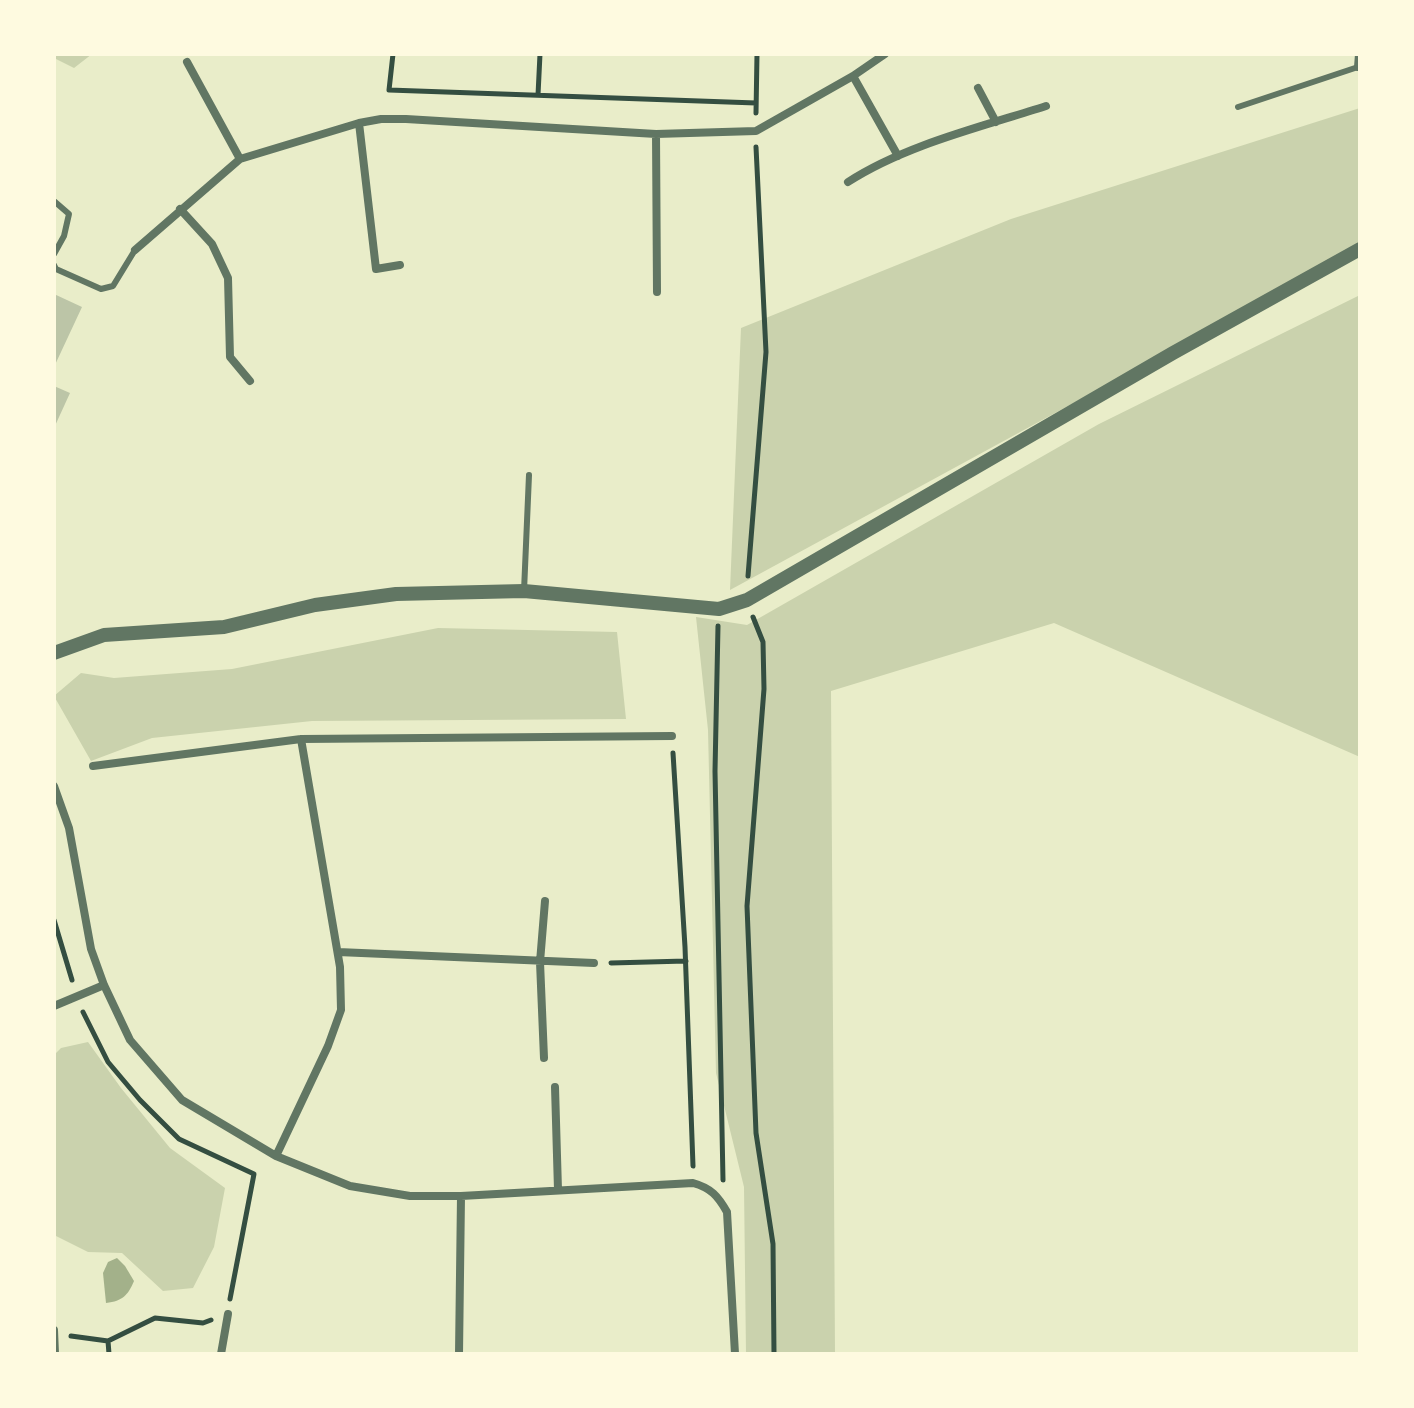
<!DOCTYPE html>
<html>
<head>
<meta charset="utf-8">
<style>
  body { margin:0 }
  #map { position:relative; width:1414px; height:1408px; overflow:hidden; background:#e9edc9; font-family:"Roboto Condensed",sans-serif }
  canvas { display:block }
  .frame { position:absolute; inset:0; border:56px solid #fefae0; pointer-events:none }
</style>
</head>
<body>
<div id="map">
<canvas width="1414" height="1408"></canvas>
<div class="frame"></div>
</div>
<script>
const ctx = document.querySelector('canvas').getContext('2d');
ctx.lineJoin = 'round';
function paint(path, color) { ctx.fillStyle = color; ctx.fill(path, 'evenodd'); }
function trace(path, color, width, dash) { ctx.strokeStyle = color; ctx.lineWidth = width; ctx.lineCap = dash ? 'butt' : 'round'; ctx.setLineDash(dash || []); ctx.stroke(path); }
const green = new Path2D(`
  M54,54H92L74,68L54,58Z
  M1360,108V247L730,590L741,328L1011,219Z
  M1360,295V757L1054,623L831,691L835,1354H746L744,1187L716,1073L708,730L696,617L747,625L1099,424Z
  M438,628L617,632L626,719L312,721L152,738L91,761L54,696L81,673L114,678L232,669Z
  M88,1042L121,1088L170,1148L225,1188L214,1247L193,1288L163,1291L122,1253L88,1252L54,1235V1055L61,1048Z`);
const water = new Path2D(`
  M117,1258L125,1266L134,1281C128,1295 123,1301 106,1303L103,1273L108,1262Z`);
const building = new Path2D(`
  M54,294L82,307L54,367Z
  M54,386L70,393L54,428Z`);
const path = new Path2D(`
  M393,54L389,90L756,103
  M538,95L540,54
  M756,113L757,54
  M748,576L766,352L756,147
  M753,617L763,642L764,689L747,906L756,1133L773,1244L774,1354
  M718,626L715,771L723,1180
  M673,753L685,947L693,1166
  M54,920L72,980
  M611,963L686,961
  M83,1012L108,1062L140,1100L179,1139L254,1174L230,1299
  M71,1336L108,1341L155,1318L203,1323L211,1320
  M108,1341L109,1354`);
const service = new Path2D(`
  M1238,107L1358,67
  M54,201L69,214L64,236L54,254
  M54,265L56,269L101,289L113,286L135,250
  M524,591L529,475`);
const minor = new Path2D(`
  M187,62L240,159
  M1358,67L1359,54
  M853,76L898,156
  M978,88L996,122
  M359,123L376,269L400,265
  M656,134L657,292
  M848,182C905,145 981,127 1046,106
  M180,209L212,244L228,278L230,357L250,381
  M135,250L240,159L359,123L381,119H406L656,134L756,131L853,76L885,54
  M93,766L301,739L672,736
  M54,786L69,828L91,949L104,985L130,1040L182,1100L276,1156L350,1186L410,1196H461L693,1183C711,1188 718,1196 727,1212L735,1354
  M338,952L594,963
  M54,1006L104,985
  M544,1058L540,962L545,901
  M555,1087L558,1190
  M276,1156L328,1046L341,1010L340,967L301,739
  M54,1330L55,1354
  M221,1354L228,1314
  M459,1354L461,1196`);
const tertiary = new Path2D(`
  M54,653L104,635L224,627L315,605L396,594L524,591L719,609L747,600L1173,353L1360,249`);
paint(green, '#cad2ad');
paint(water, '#a3b18a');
paint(building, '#bcc5a7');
trace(path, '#344e41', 5);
trace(service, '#617663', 6);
trace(minor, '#617663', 8);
trace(tertiary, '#617663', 14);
</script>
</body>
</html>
